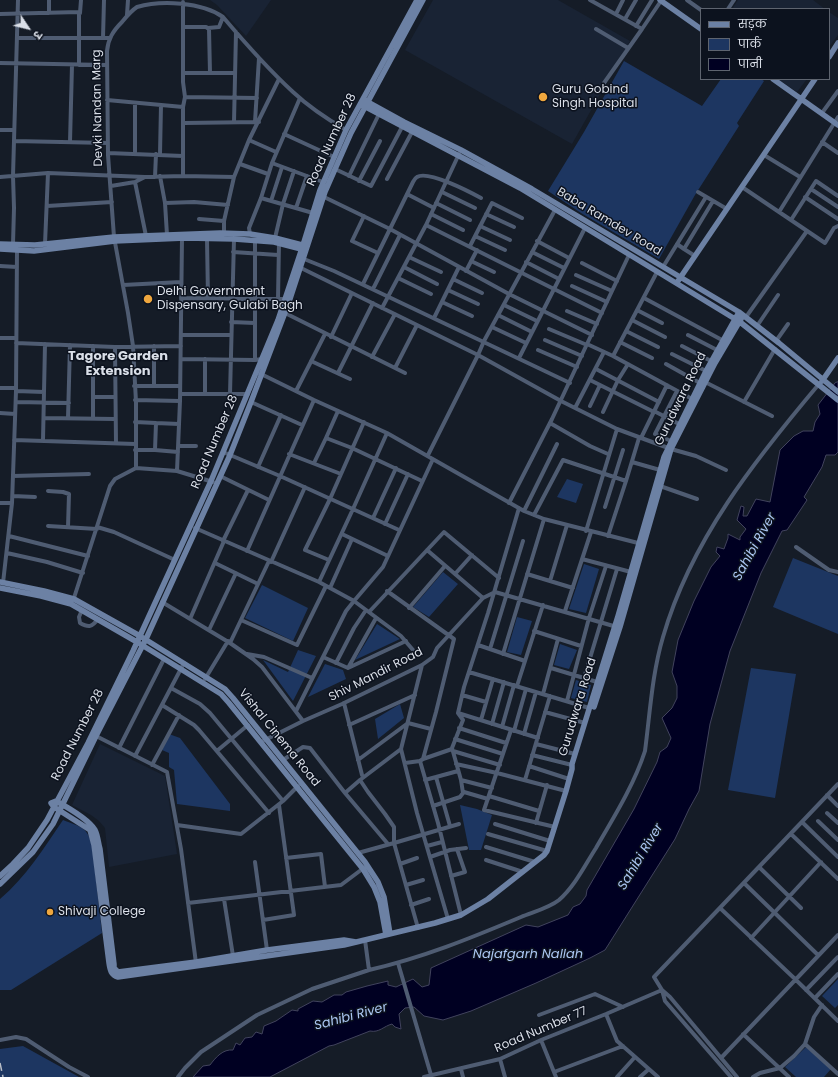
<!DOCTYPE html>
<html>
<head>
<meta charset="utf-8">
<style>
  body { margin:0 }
  #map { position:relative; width:838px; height:1077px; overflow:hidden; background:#151c27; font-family:Poppins,"Noto Sans Devanagari",sans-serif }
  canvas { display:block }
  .legend { position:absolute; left:700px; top:8px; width:130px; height:72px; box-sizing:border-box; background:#0c121e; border:1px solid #5e646f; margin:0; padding:5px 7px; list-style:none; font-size:12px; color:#dadfe8 }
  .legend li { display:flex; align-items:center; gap:8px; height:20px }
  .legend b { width:20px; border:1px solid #5e646f }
  .north { position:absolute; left:8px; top:8px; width:40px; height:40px; -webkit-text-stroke:3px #0c121e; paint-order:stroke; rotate:125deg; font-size:11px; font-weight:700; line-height:16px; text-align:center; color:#dadfe8 }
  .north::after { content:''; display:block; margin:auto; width:14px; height:18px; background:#dadfe8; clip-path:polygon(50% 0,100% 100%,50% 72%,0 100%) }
</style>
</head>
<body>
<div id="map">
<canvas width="838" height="1077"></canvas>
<ul class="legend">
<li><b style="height:5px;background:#6c81a4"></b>सड़क</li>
<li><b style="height:11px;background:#1d3661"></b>पार्क</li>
<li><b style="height:11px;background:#002"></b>पानी</li>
</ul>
<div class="north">उ</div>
</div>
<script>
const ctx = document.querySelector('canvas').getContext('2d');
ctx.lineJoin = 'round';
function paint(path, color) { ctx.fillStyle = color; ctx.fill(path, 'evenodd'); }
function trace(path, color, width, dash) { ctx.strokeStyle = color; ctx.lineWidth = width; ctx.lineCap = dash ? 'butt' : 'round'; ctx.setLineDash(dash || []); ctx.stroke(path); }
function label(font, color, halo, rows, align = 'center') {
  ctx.font = font + ' Poppins,sans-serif'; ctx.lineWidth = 3; ctx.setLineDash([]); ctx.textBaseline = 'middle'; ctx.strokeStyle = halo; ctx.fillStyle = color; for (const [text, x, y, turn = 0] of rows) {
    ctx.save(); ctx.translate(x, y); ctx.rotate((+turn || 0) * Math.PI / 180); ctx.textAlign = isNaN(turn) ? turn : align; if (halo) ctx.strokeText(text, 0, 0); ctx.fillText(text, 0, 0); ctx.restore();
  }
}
const built = new Path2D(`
  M210,0H271L246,36L217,5Z
  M433,0H558L630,41L572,144L405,50Z
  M738,0H813L825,9H732Z
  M829,12L838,18V35L829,47Z
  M778,79H807L797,92Z
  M100,744L165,776L177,854L109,867L105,828L99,821L91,815L72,805Z`);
const green = new Path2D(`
  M624,61L702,106L721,79H761L764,81L737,123L739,126L695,195L659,259L581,213L548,191L584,132Z
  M567,479L583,484L576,503L557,497Z
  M793,558L838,576V634L773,607Z
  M584,564L599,569L586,613L569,609Z
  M443,572L458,584L429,617L413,607Z
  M262,585L308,608L293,641L245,618Z
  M517,617L532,621L521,655L507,652Z
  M377,624L400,639L355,660Z
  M560,644L577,650L569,669L554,665Z
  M298,650L316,656L293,701L263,660L288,672Z
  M325,664L343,670L346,679L308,697Z
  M751,668L796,674L775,798L728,790Z
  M576,680L591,685L587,702L571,698Z
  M400,704L404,718L378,739L375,719Z
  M169,734L180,738L230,804V811L177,804L174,770L169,767V753L162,750Z
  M460,805L477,809L492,815L481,850H469Z
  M63,820C80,827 87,826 92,845L102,933L11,990H0V899C26,877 44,848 63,820Z
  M838,979V1005L835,1008L822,996Z
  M23,1046L79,1077H0V1049Z
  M806,1047L831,1069L824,1077H796L785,1067Z`);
const water = new Path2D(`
  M838,382V452L835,455H826L822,467L804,497L807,500L787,530L782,531L761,573L730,651L710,724L699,791L689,809L675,839L605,950L590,958L536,983L471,1011L443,1020L424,1016L414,1007L405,1008L399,1014L401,1029L395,1027L392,1024C384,1026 379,1033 370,1031L334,1045L329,1046L270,1077H193L203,1066L210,1065C216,1057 223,1049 233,1050L236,1043L240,1045L245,1038L252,1037L256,1032L262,1034L264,1026L276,1021L292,1010L298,1011V1009L313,1001L322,1002L334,995H342L346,992L367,986L388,981V985L396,987L413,979L422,987L429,985L431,968L526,925L538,927L568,915L573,907L580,904L586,896L587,890L634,809L657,762L660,752L667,747L671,738L662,718L672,708L677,698V686L672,672L678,640L694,601L711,567L720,556L716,552L717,547L724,549L728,538V534L740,540V537L746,529L737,520L741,506L744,507L743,516H747L756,499L770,502L780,450L794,436L803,431H813L815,422L820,414L818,405L835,383Z`);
const street = new Path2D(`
  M49,0V13
  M590,0L642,29L661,1
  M687,0L701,10
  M183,2V82L185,97L183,107V176L234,177
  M728,9L734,0
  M80,13L81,0
  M0,14L79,12V65
  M616,14L623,0
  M127,15L128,0
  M625,19L636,0
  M636,26L652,0
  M208,28L219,27L223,17
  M596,29L628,48
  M17,38H109
  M103,38L104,0
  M0,63L107,65
  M183,73H210L209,29L206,27H184
  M210,73H235
  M604,83L642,29
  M185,97L257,98
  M107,100L183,107
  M822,113L838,91
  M234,122L236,32
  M255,122L259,58
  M184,123L259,122
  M0,130H14
  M284,134L334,157
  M249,140L276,152
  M14,141L108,143
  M70,142L72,65
  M822,142L838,153
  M108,153L183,156
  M135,154V103
  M160,154L161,105
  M764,155L800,177
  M272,163L323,182
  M240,164L268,174
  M335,169L371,186L402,127
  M160,176L165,203L167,235
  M349,176L379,114
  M0,177L48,173L145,177L183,176
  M155,177L156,154
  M387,179L412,132
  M359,181L380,141
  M135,182L146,236
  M111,186L135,182L145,177
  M742,187L825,243L834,228L838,226
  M811,189L838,207
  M442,192L475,208
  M698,192L727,209
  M407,194L434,208
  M322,196L390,229L509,294L592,335
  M805,197L838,219
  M261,198L313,213
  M271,201L282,167
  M165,203L194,202L228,205
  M436,203L470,220
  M47,206L112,202
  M296,208L307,176
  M779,212L838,117
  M431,214L463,230
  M486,214L514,227
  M364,216L352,241L378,253
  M199,219L224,221L234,177L249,140L279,79
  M791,220L816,181L838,196
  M224,221V233
  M426,225L602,313
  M480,226L510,240
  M250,234L249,228L261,198L272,163L300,98
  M475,236L505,250
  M275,238L283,204L294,171
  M207,239L208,298
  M537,241L569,258
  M13,244L14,208L13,176L18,0
  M45,244L48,173
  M677,244L684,249L713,201
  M470,246L492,203L522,218
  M684,249L695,256
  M233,252L278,255
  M532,252L564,268
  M409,257L441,272
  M304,259L334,271L570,383
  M471,261L494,272
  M526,262L559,279
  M582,263L617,281
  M0,266L17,267
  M404,267L437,284
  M663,267L706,197
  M301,268L478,355L484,341L555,210
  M466,271L477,250
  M576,275L612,291
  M398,278L431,294
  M453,279L482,293
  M363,284L413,182C414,180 415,178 417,177C428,170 470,192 481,198
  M123,285L181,282
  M572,286L607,302
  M373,289L400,235
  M448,290L478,304
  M181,298L285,299
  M644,298L722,340
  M278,299L279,243
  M442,302L472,316
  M504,305L537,321
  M382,308L426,225L459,154
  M637,310L662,323
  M567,311L597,324
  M285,313L405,373
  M498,315L532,332
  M746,317L807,231
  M434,318L459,267
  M632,320L665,337
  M231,322L255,323
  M757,326L778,295
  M492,327L526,343
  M549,329L587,345
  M626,331L658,347
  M181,335H230
  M688,335L717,350
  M331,337L352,293
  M0,338H16
  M545,340L582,356
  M776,341L788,324
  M620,342L652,358
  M16,343L115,347L181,346
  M587,344L629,255
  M154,346V386
  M682,346L711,361
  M115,347L116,443
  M538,350L577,367
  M672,354L706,371
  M613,356L657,272
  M372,357L395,314
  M519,358L585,228
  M181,359L255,360L262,359
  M255,360V241
  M311,361L350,379
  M666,364L700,383
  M395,368L417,325
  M596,369L659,402
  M93,373L134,374
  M259,373L314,400L387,433L524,511L544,519L642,544
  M338,373L373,303
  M590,380L654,412
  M705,382L772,416
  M134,386H180
  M0,388H16
  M16,391L44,392
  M296,391L325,334
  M180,394H248
  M205,394V359
  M230,394L234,239
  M93,397H115
  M135,400L180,401
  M16,402L69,403
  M251,402L302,425
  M744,402L775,349
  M590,406L600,385
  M575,408L604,352
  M654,411L679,424
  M603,412L618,380L628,364
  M0,413L15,414
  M44,418L115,419
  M68,418L70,345
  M93,419V346
  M135,422L156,423
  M550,423L590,446L608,454
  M326,438L352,448L422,481
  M641,438L667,385
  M14,440L135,444
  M43,440L45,344
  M671,441L655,434L677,391
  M179,446H196
  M135,450H155L156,423L179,424
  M155,450L178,452
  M223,452L280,476L399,530
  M289,454L341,474
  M428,455L478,355L561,401L617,429L671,449L696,456L726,470
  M632,462L660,470
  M314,463L326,438L338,411
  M258,467L281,415
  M136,468V402L133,346L128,313L114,237L108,155L107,51C108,39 113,31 122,22C126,17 131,11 137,7C161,0 202,2 223,17C245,43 268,69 293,92C309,107 327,119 346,130
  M177,471L180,401L182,238
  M13,476L89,474
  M220,476L269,500
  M660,486L697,499
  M48,491L63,492L69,494L68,527
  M13,496L35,497
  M0,503H12
  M509,503L552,419L587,344L613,356L694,400
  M605,507L623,450
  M524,511L557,444
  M534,515L563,460L626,481L639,438
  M373,518L396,468
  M385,524L408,474
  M48,526L97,529
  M97,527L114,532L175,560
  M195,528L319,582L354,601L401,636L413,650
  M586,531L617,429
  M342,534L388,556
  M9,536L88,556
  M608,536L626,481
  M223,541L248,490
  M796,547L829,570L838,572
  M427,550L483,598
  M247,551L314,400
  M7,553L47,562L83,573
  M582,559L631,572
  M329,560L305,550L330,499L364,422
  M271,562L305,487
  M215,563L258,584
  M455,574L472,555
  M527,574L573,588
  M550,581L567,525
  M319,582L353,509L387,433
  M3,583L12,503L16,391L17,250
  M330,588L352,539
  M387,591L454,639L436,712L423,759L420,761
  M73,601L110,486L115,479L136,468L177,471L213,482
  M162,602L230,643L253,659L262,667L303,721
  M409,608L445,566
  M82,610L79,617L80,623C89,628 92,627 98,619
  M565,611L591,532
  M369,612L444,532L499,578
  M190,619L224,541
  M241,620L297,645L326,586
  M209,630L236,573
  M534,631L581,646
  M230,643L269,561
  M478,645L525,661
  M490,649L523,541
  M247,654L264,657L312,678
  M503,654L544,519
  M323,657L348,668L376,618
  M336,663L354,628L366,610
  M422,665L401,749L417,813L448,919
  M348,668L406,641
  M551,668L597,682
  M469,672L589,708
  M584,678L617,569
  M205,679L228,641
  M517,686L543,605
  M171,688L200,704L210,713L283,801
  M543,694L558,639
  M462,695L486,702
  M567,701L589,618L606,566
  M344,703L362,775
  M162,705L194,725L199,730L269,813
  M296,711L346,611L354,601L383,567L433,459
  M545,712L585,723
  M458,713L538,738
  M481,720L493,679
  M492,724L504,682
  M349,725L415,695
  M502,727L514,685
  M459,728L506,743
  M511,730L484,810L555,827
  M514,731L526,689
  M524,734L536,692
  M96,736L167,772L181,849L196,963
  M455,739L503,754
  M261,742L303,721L342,704L422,665L433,657L437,648L483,598L495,592L617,627
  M536,744L575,754
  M119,748L164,659
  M218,750L248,725
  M453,751L500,765
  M532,755L572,765
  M135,756L184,663
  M423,759L452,749
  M283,760L303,747L310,748L345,793L388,844
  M358,760L408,723L431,729
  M420,761L438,823L461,915
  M405,763L420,761
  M456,764L497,773L566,791
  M152,765L179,715
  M529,766L569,779
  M436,777L450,826
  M360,780L368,792L385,814L394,827V843L459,824
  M425,780L458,771
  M461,780L492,788
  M525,780L550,696
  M464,792L488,799
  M345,793L360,780L401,749
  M827,795L838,806
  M489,796L539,811
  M433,806L460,797L463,793L461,780L452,748L463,720L458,713L464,687L488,613L519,508
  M827,813L838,823
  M818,821L838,840
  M802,822L838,857
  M536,823L547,785
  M495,824L550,841
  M177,825L241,834L283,801L298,786
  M488,834L547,851
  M791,834L838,879
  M427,846L442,842
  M486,847L535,862
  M358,853L394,843L418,928
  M430,857L450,850L466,848
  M286,858L321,854L325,887
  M486,860L523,872
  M255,862L267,950
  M400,864L417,858
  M759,867L801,908
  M451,876L465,872L457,849
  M744,883L818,955
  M406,885L423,880
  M224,899L233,956
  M188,903L341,885L365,867
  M411,905L429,899
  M720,908L795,979L838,1021
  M263,920L294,915L279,805
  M751,938L821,862
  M365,940L369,970C422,958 471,938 521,917C533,912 549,908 559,900C575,886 585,865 596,848C614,817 634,785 645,751C650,713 652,674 663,637C691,540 755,460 819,384
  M398,963L431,1075
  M662,990L670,997L737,1077
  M806,990L838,957
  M815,998L838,974
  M606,1014L617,1041L658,1077
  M539,1015L595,994L623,1007
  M743,1034L789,1077
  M0,1040L16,1037L26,1039L69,1067L88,1077
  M541,1040L556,1077
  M805,1044L838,1074
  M721,1058L838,935
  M500,1059L505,1077
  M461,1069L463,1077
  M554,1072L623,1046
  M178,1077L185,1068L201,1052L257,1015L312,989L369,970
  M424,1077L500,1059L541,1040L606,1014L662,990
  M617,1077L635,1057
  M640,1077L649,1069
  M731,1077L665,1001L662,990L654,977L838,784
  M753,1077L760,1073L780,1068L794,1056L805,1044L814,1017L822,1005`);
const secondary = new Path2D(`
  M660,0L701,29
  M829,57L838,43
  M773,79L838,125
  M364,100L404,122L461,150L532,189L739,312L779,343L838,392
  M362,105L520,188L740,322L838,400
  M0,244L35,245L114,237L220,233L250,234L275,238L306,246
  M0,249L34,251L115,241L185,238L234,239L274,242L305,250
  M678,281L815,79
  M822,381L838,358
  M0,582L44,591L74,599L140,636L225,689L233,698L365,862L378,882L384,897L390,934
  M0,588L41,596L71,604L137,642L221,694L229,703L363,869L374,887L380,902L386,935
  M594,707L620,627L671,449L715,363L741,319
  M0,876L13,864L28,848L47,820L88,743L133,651L211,481L278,320L303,245L320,190L346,130L417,0
  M0,884L33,852L53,824L97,734L146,639L230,455L251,402L289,302L325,192L351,133L423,0
  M356,942L344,940L267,950L196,962L118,972L114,968V964L100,849C98,842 98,836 95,830C89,820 67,807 56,801L51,803L54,807L90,830L94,845L109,963C110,970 111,975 118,977L344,945L435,923L461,915L488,899L544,855L547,851L566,791L572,769V764L618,616L664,457L706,371L739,312`);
const rail = new Path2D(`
  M0,1063L3,1077`);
const markers = [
  [543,97,5,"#efa73e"],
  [148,299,5,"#efa73e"],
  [50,912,4,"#efa73e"]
];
const poiNames = [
  ["Guru Gobind",552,90],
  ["Singh Hospital",552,104],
  ["Delhi Government",157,292],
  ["Dispensary, Gulabi Bagh",157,306],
  ["Shivaji College",58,912]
];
const streetNames = [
  ["Devki Nandan Marg",98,108,-91],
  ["Road Number 28",332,140,-65],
  ["Baba Ramdev Road",609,222,31],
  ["Gurudwara Road",681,399,-64],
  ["Road Number 28",215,442,-67],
  ["Shiv Mandir Road",376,675,-27],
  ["Gurudwara Road",578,707,-73],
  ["Road Number 28",78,735,-63],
  ["Vishal Cinema Road",279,738,51],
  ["Road Number 77",541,1030,-23]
];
const neighbourhoodNames = [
  ["Tagore Garden",118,357],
  ["Extension",118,372]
];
const waterNames = [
  ["Sahibi River",755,547,-61],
  ["Sahibi River",641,857,-59],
  ["Najafgarh Nallah",528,955],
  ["Sahibi River",351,1017,-15]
];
paint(built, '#192334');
paint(green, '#1d3661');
paint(water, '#002');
trace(water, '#41435d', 1);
trace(street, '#4f5c72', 4);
trace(secondary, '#6c81a4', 5.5);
trace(rail, '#b9bec7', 1.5, [8, 4]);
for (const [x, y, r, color] of markers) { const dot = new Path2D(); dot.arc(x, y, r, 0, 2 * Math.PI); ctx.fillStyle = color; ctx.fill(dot); trace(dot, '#0c121e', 1.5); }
label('12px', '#dadfe8', '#0c121e', poiNames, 'left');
label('12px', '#dadfe8', '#0c121e', streetNames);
label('bold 13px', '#dadfe8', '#0c121e', neighbourhoodNames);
label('italic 13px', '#acc7f3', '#0c121e', waterNames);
</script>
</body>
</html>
